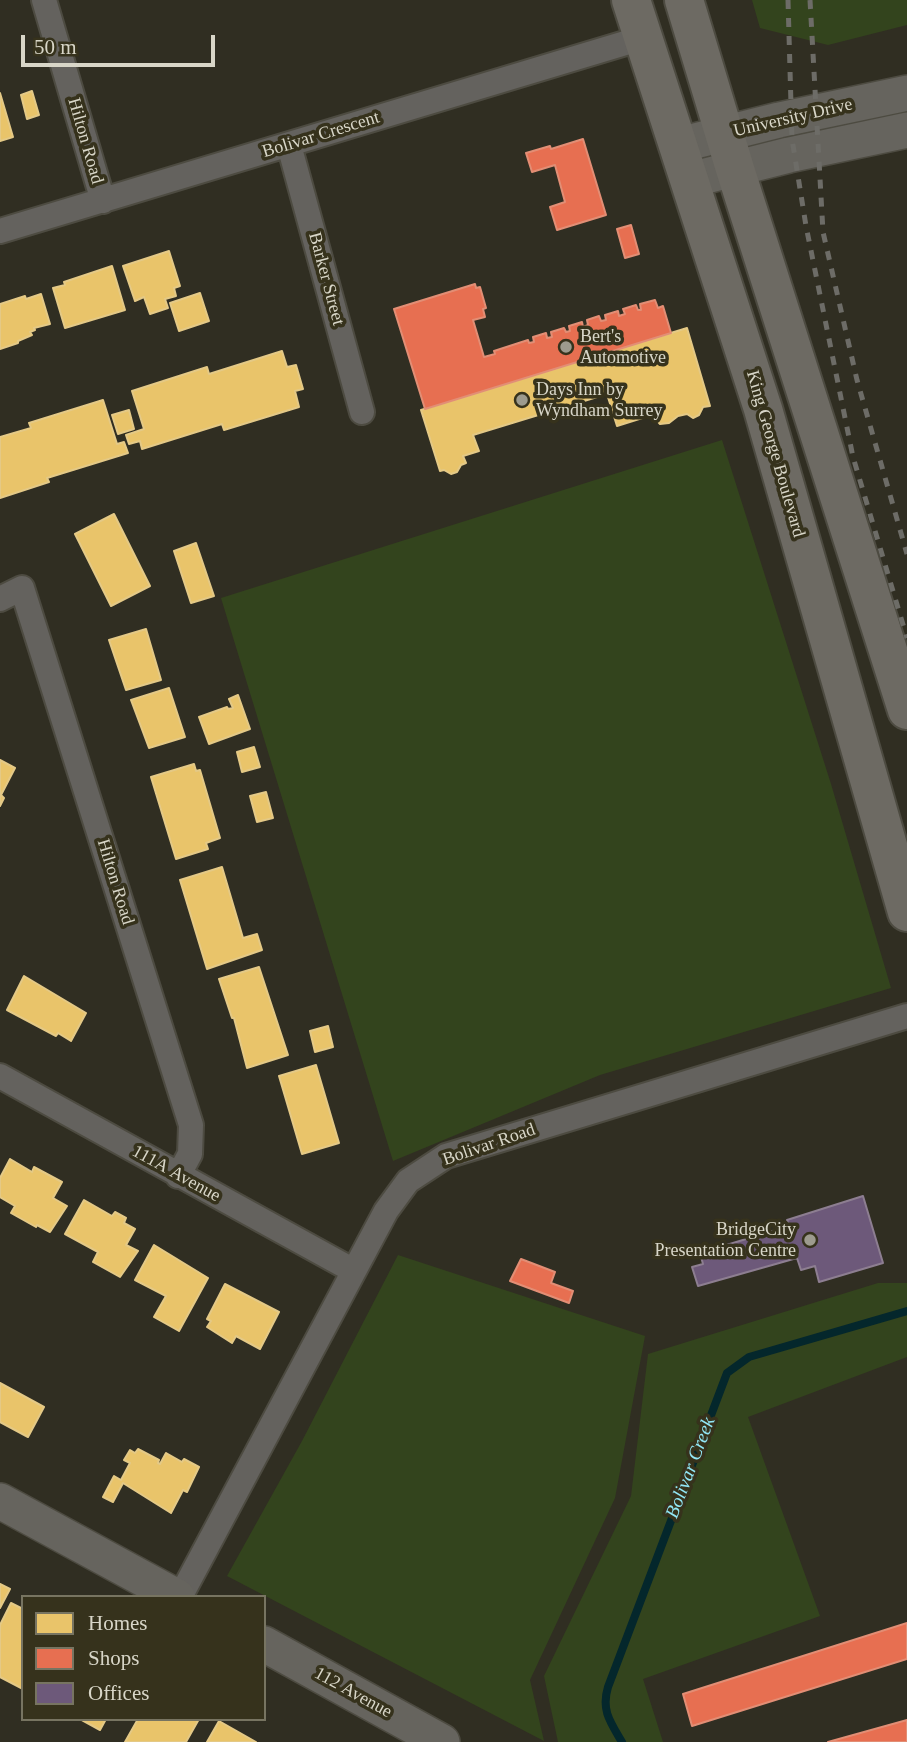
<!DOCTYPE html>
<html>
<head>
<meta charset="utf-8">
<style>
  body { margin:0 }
  #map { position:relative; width:907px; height:1742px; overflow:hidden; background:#302e22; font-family:"Times New Roman",serif }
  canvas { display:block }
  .legend { position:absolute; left:21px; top:1595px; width:245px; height:126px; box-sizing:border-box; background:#36321c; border:2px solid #777461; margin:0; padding:9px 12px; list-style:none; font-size:21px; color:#d8d6c8 }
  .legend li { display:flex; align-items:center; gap:14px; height:35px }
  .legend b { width:35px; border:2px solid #777461 }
  .scale { position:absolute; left:21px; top:35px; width:194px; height:32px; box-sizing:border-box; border:4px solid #d8d6c8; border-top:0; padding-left:9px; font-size:21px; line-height:24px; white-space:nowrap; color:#d8d6c8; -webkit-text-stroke:5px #36321c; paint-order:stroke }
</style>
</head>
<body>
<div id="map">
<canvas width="907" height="1742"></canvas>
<ul class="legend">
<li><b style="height:19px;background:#e9c46a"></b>Homes</li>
<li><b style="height:19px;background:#e76f51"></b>Shops</li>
<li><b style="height:19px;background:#6d597a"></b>Offices</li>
</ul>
<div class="scale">50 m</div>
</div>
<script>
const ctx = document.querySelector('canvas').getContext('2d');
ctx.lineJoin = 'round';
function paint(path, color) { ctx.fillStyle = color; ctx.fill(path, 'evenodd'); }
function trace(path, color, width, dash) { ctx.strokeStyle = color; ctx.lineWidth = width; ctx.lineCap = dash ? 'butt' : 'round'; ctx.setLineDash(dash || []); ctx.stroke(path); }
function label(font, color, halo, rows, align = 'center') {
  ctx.font = font + ' "Times New Roman",serif'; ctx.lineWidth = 7; ctx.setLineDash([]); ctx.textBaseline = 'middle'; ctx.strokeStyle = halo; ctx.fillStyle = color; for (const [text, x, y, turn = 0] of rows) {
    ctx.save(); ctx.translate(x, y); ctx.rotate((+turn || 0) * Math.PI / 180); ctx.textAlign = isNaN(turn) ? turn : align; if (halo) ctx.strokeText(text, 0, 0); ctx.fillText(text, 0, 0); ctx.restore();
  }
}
const green = new Path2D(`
  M752,0H907V25L828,45L760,28Z
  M722,440L831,784L891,988L600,1075L393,1161L221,598Z
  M398,1255L645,1336L615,1498L530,1680L544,1741L227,1576L302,1441Z
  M878,1283H907V1357L748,1417L820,1616L643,1679L663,1742H558L544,1676L631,1496L648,1354Z`);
const homes = new Path2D(`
  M32,91L39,115L27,119L21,95Z
  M0,93L13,137L0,141Z
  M169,251L180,286L174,288L176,296L165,299L168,308L150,314L144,297L135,301L123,266Z
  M112,266L125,310L65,328L53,288L65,285L64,282Z
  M200,293L209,321L179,331L170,303Z
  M41,294L50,324L34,328L35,330L30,332L32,335L18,341V343L0,349V304L25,296L26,299Z
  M687,328L710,406L703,407L699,415L693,418L687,414L678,416L669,423L660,424L652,415L617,426L607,394L473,435L479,451L463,456L466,463L461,465L457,472L451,474L444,470L440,471L421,410Z
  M282,351L287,367L296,365L303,389L295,391L299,407L224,430L222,424L142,449L140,441L129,444L126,435L144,429L132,391L207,367L209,374Z
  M103,400L117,444L124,442L128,453L47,478L49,482L0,498V437L31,428L29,423Z
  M129,410L134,429L118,434L112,415Z
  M114,514L150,586L111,606L75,534Z
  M196,543L214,596L191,603L174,551Z
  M146,629L161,680L126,690L109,640Z
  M169,688L185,737L149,748L131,700Z
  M238,695L250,729L209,744L199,717L227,707L228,709L233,708L229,699Z
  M254,747L260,767L242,772L237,752Z
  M0,760L15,768L1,795L4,798L0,806Z
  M194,764L196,771L200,770L220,838L206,843L208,849L176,859L151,777Z
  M266,792L273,818L257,822L250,796Z
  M222,867L243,938L257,934L262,950L207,969L180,880Z
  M259,967L288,1055L247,1068L234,1018H232L219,979Z
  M24,976L86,1013L71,1041L58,1033L56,1036L7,1010Z
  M328,1026L333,1047L315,1052L310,1031Z
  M316,1065L339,1143L302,1154L279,1076Z
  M10,1159L32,1172L34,1167L62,1182L53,1198L67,1206L50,1232L37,1225L36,1227L11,1213L15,1206L0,1197V1178Z
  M84,1200L112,1216L115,1212L126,1218L124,1223L135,1229L126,1245L138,1251L120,1277L93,1262L98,1252L65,1234Z
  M154,1245L208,1278L179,1331L154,1317L166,1296L135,1280Z
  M225,1284L279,1312L260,1349L236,1336L232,1343L207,1327L211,1321L207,1319Z
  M0,1383L44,1407L28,1437L0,1422Z
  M138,1449L159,1460L158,1463L160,1464L166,1453L182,1462L184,1459L199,1467L187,1492L183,1490L171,1513L123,1483L113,1502L103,1497L114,1476L121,1480L130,1463L124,1460L130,1450L135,1453Z
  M0,1584L10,1589L0,1608Z
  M11,1603L23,1609V1689L0,1677V1625Z
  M80,1719H106L100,1730Z
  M138,1719H199L186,1742H125Z
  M219,1721L256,1742H207Z`);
const shops = new Path2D(`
  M583,139L606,215L557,230L550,207L565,202L555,165L532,172L526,153L550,146L551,149Z
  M631,225L639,254L625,258L617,229Z
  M475,284L476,288L480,287L486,308L483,309L485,317L473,320L484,357L495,354L494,351L528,340L529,343L534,342L533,337L546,333L547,338L552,337L551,332L564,328L566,332L570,331L569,326L582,322L583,327L588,325L587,320L599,316L601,321L606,320L605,315L618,311L619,316L625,314L623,309L636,305L638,310H641L640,304L655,300L658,308L663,306L671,333L425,409L394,309Z
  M521,1259L555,1272L551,1283L573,1291L569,1303L510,1281Z
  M907,1623V1659L692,1726L683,1694Z
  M907,1720V1742H828Z`);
const offices = new Path2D(`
  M863,1196L883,1263L819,1282L815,1266L801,1270L797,1258L698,1286L692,1267L703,1264L700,1253L789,1226L787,1220Z`);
const stream = new Path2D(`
  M622,1742C610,1722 601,1710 608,1687L727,1373L749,1357L907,1311`);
const minor = new Path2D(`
  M44,0L103,201
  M289,145L362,412
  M0,231L642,38
  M0,599L22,588L191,1125L190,1154L178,1176
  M0,1076L354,1271
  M180,1597L386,1211L408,1181L446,1156L907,1016`);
const secondary = new Path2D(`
  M679,145L779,120L907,93
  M690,180L789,155L907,130
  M0,1501L177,1597
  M264,1644L442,1742`);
const primary = new Path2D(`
  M631,0L763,409L907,912
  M684,0L735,169L907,710`);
const rail = new Path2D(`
  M788,0L792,139L806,226L853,457L907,638
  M810,0L823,232L857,380L907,554`);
const markers = [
  [566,347,7,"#9d9b8e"],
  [522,400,7,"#9d9b8e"],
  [810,1240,7,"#9d9b8e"]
];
const streetNames = [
  ["University Drive",793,118,-13],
  ["Bolivar Crescent",321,135,-17],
  ["Hilton Road",85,141,74],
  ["Barker Street",326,279,75],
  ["King George Boulevard",775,454,74],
  ["Hilton Road",115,882,73],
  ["Bolivar Road",489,1145,-19],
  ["111A Avenue",176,1174,29],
  ["112 Avenue",353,1693,29]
];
const poiNames = [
  ["Bert's",580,337],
  ["Automotive",580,358],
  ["Days Inn by",536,390],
  ["Wyndham Surrey",536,411],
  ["BridgeCity",796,1230,"right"],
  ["Presentation Centre",796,1251,"right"]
];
const waterNames = [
  ["Bolivar Creek",691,1468,-69]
];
paint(green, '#33441d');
paint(homes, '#e9c46a');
trace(homes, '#e4c986', 2);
paint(shops, '#e76f51');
trace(shops, '#e28e75', 2);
paint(offices, '#6d597a');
trace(offices, '#8d7e91', 2);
trace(stream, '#04272c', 8);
trace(minor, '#4d4b41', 28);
trace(secondary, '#4d4b41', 38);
trace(primary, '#4d4b41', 42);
trace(minor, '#64625e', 24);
trace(secondary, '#66645e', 35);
trace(primary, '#6d6a63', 38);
trace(rail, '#6d6c67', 5, [9, 9]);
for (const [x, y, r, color] of markers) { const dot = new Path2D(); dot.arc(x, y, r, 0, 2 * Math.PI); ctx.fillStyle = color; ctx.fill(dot); trace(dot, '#36321c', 2.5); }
label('18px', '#d8d6c8', '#36321c', streetNames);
label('18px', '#d8d6c8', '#36321c', poiNames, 'left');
label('italic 19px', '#92e7f6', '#36321c', waterNames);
</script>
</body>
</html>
